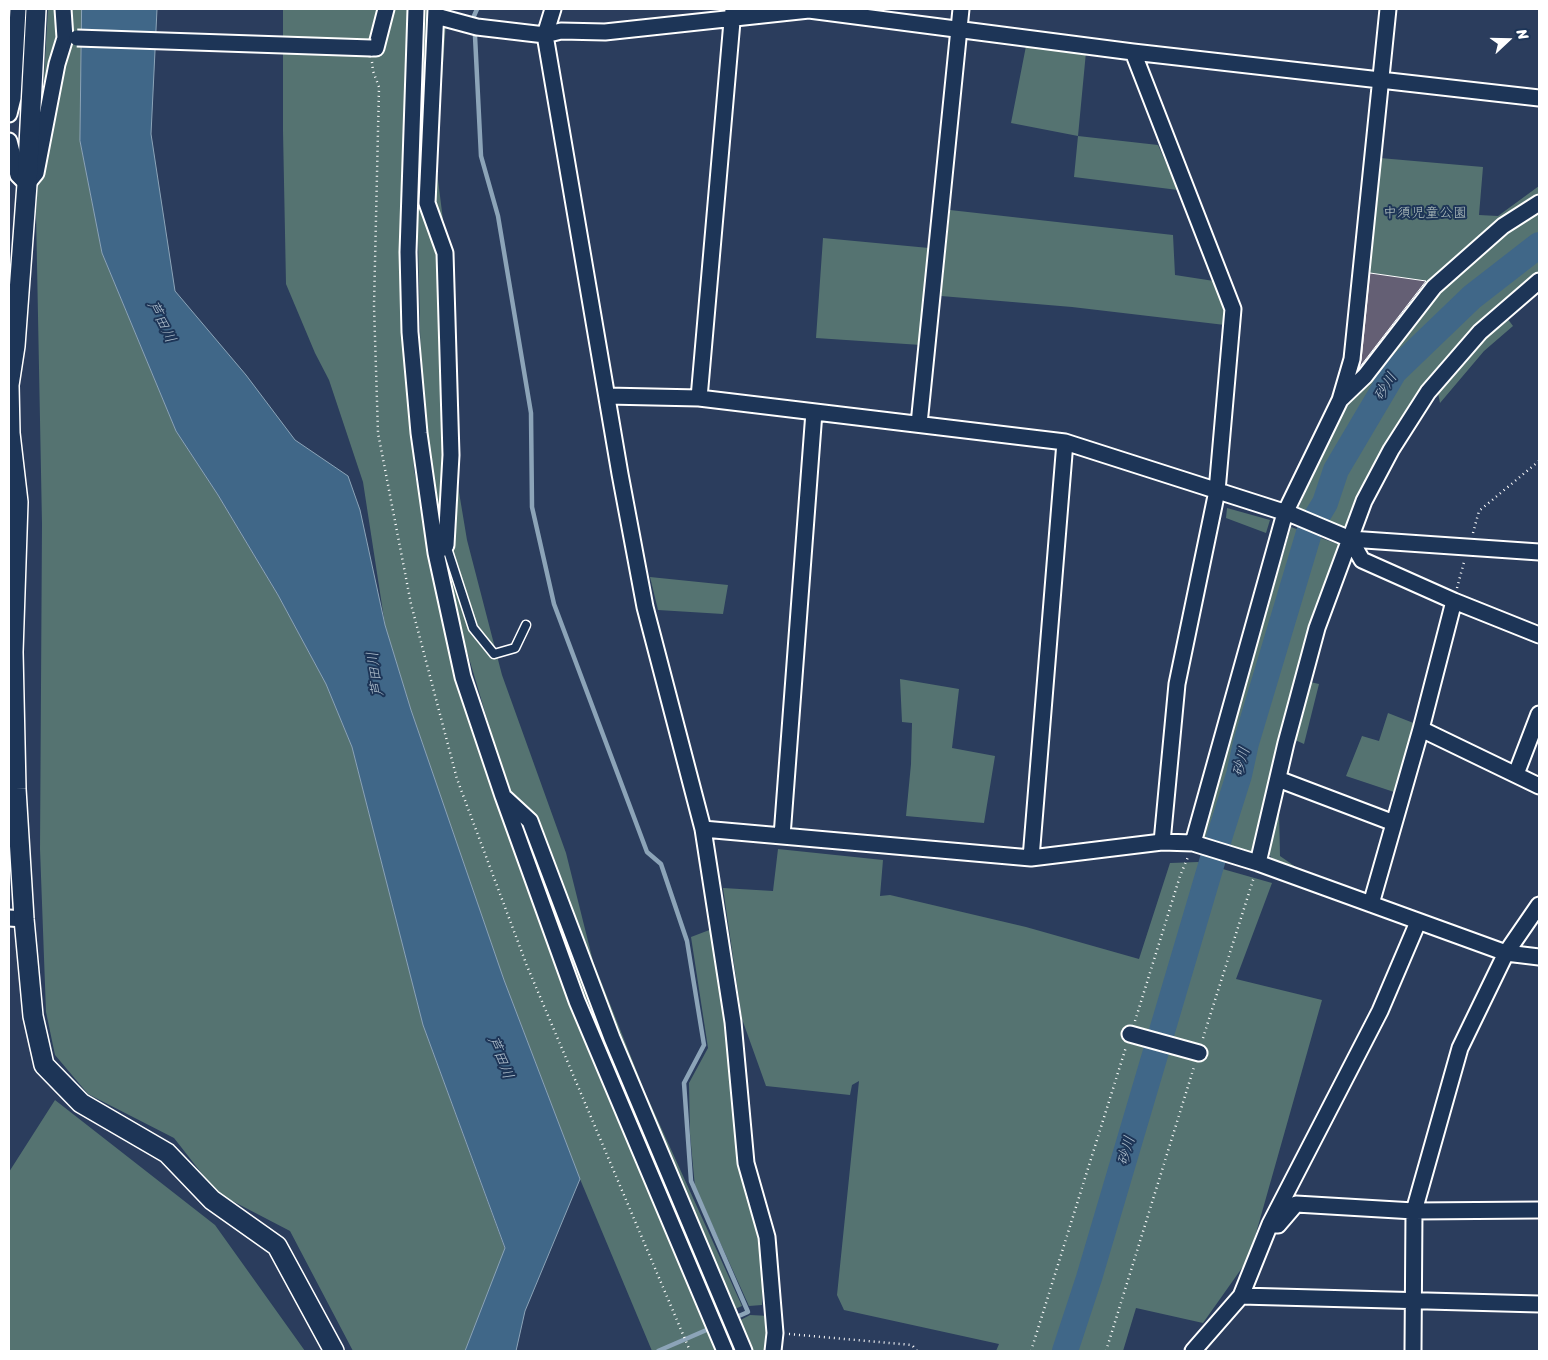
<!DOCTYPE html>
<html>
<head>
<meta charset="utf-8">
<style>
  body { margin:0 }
  #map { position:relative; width:1548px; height:1360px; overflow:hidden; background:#2b3d5d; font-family:Sriracha,sans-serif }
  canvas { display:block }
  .frame { position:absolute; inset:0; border:10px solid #fff; pointer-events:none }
  .north { position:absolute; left:1483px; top:15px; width:50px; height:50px; -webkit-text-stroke:4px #1d3557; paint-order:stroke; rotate:69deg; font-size:14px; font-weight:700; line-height:20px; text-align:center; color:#fff }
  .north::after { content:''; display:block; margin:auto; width:18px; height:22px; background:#fff; clip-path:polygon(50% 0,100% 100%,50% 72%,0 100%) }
</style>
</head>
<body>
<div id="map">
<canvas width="1548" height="1360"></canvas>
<div class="frame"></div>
<div class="north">N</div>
</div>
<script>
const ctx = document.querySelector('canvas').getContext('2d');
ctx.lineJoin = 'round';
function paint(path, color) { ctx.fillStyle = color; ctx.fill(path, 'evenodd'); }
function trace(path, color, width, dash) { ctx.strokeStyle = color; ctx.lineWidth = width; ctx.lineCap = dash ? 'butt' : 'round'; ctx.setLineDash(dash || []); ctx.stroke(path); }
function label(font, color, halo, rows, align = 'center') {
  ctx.font = font + ' Sriracha,"Klee One",sans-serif'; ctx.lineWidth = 4; ctx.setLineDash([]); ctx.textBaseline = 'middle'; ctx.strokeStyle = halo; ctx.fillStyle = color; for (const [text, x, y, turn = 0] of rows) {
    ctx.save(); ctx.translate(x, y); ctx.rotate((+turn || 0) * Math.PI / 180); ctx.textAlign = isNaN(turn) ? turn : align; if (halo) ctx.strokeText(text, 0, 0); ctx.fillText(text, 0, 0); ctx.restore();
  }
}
const green = new Path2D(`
  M48,9H82L80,141L102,253L176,431L218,495L278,595L326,684L352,747L423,1025L505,1249L465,1351H353L290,1231L217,1193L174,1138L88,1094L55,1055L46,1012L40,849L42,524L36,212Z
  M283,9H408L403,238L414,470L457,673L481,754L561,980L716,1351H652L580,1179L504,980L411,710L385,625L363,482L329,380L315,353L286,284L283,131Z
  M423,9H447L436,164L443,220L446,414L467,540L502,675L566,853L593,961L645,1092L742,1306L718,1316L581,992L501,766L447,584L422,418L417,194Z
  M1026,46L1086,52L1078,136L1158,145L1178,190L1074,177L1078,136L1011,123Z
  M1380,158L1483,167L1479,215L1498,216L1539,186V275L1473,330L1349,529L1298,509L1356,375L1426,282L1369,273Z
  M950,210L1173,235L1175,275L1214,281L1227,308L1225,325L1072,307L941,296Z
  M823,238L929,248L921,345L816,338Z
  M1507,318L1513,326L1484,351L1440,403L1438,393L1478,344Z
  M1227,508L1270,520L1266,533L1226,518Z
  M1291,527L1343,546L1254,855L1201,839Z
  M650,577L728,585L723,614L658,610Z
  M900,679L959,689L952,748L995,756L984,823L906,816L911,764L912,723L902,722Z
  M1310,682L1319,684L1304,744L1293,739Z
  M1388,713L1416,724L1397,793L1346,776L1362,736L1379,741Z
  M1277,807L1279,809L1280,856L1303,872L1276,865L1269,854V838Z
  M778,849L883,860L880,896L890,895L1026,927L1139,959L1170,863L1198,862L1272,883L1236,979L1322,1000L1249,1258L1203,1323L1136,1308L1123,1351H996L999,1344L844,1310L837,1295L859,1081L852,1085L850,1095L766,1086L742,1019L723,888L773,891Z
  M712,929L730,1036L734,1125L764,1242L762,1305L749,1306L695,1187L690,1134L689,1083L708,1048L691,937Z
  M55,1100L215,1225L305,1351H9V1172Z
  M750,1315L770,1316L768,1351H732L723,1329Z`);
const water = new Path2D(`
  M82,9H157L151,134L175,291L246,375L295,440L348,476L360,510L385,625L411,710L504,980L580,1179L525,1311L516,1351H465L505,1248L423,1025L352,747L326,684L278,595L218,495L176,431L102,253L80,141Z`);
const stream = new Path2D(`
  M477,9L474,16L481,156L498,216L531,413L532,507L554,604L647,852L661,864L687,941L704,1045L684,1083L691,1181L748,1312L658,1351`);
const river = new Path2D(`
  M1065,1351L1089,1278L1220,835L1239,775L1246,743L1311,526L1325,503L1336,470L1394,372L1472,297L1539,245`);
const building = new Path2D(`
  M1370,273L1426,281L1359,368L1361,360Z`);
const path = new Path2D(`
  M372,62L373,71L379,87L374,306L378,433L411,604L457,779L527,966L690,1351
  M1473,533L1479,511L1539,461
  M1457,588L1464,562
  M1135,1021L1180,876L1188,857
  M1203,1038L1254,877
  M789,1334L912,1345L917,1351
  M1031,1351L1126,1047
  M1106,1351L1194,1067`);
const service = new Path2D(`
  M446,545L473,628L494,654L515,648L526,625`);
const minor = new Path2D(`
  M416,9L408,252L410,332L419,433L436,553L463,677L503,796L577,1001L725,1351
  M436,9L427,203L445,253L451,455L446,545L436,553
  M553,9L545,35L561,31L605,32L809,10L1133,52L1539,98
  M436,16L477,27L545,35L620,474L645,607L703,829L733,1022L746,1163L767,1237L775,1333L773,1351
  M371,48H376L386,9
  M1133,52L1233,309L1217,491L1177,684L1162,842
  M9,114L13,98L18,9
  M9,141L18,175L27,184L36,173L57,64L65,38L63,9
  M607,396L699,398L1065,442L1293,515L1350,539
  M699,398L733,10
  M1341,399L1365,376L1434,287L1503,226L1539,203
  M919,424L961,9
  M1539,552L1350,539L1362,560L1454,601L1539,635
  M1421,729L1539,786
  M1516,774L1539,714
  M1278,779L1394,823
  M505,798L530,821L612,1038L744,1351
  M703,829L1031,858L1162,842L1193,843L1258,863L1506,953L1539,957
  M782,836L814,412
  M1193,843L1285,513L1340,400L1352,359L1388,9
  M1031,858L1065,442
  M1258,863L1286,743L1317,628L1364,501L1391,450L1428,392L1480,332L1539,281
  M1371,904L1421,729L1454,601
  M9,918L24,919
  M1130,1034L1199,1053
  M1273,1225H1278L1296,1204L1414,1211L1539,1210
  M1241,1296L1539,1304
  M1193,1351L1241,1296L1270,1224L1380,1011L1418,922
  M1413,1351L1414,1211L1460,1048L1506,953L1539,905`);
const tertiary = new Path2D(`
  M36,9L27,184L15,346L9,385L10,433L18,502L13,652L16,789L24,919L33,1016L44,1065L81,1103L167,1153L212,1200L277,1246L334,1351`);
const minorBridge = new Path2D(`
  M77,38L371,48`);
const parkNames = [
  ["中須児童公園",1425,213]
];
const waterNames = [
  ["芦田川",161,322,64],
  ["砂川",1386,387,-58],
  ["芦田川",376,674,-97],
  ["砂川",1242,762,-74],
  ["芦田川",500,1058,68],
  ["砂川",1127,1151,-74]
];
paint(green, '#557371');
paint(water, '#406788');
trace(water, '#8ca4b8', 1);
trace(stream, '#8ca4b8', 4.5);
trace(river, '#406788', 26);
paint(building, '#645f74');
trace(building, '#fff', 1);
trace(service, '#fff', 11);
trace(minor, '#fff', 19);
trace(tertiary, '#fff', 22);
trace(path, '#fff', 2.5, [1, 4]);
trace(service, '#1d3557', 8);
trace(minor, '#1d3557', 15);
trace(tertiary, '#1d3557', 19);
trace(minorBridge, '#fff', 19, []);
trace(minorBridge, '#1d3557', 15);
label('14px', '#b2c0bf', '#1d3557', parkNames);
label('italic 15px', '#b3c2cf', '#1d3557', waterNames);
</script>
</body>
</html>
